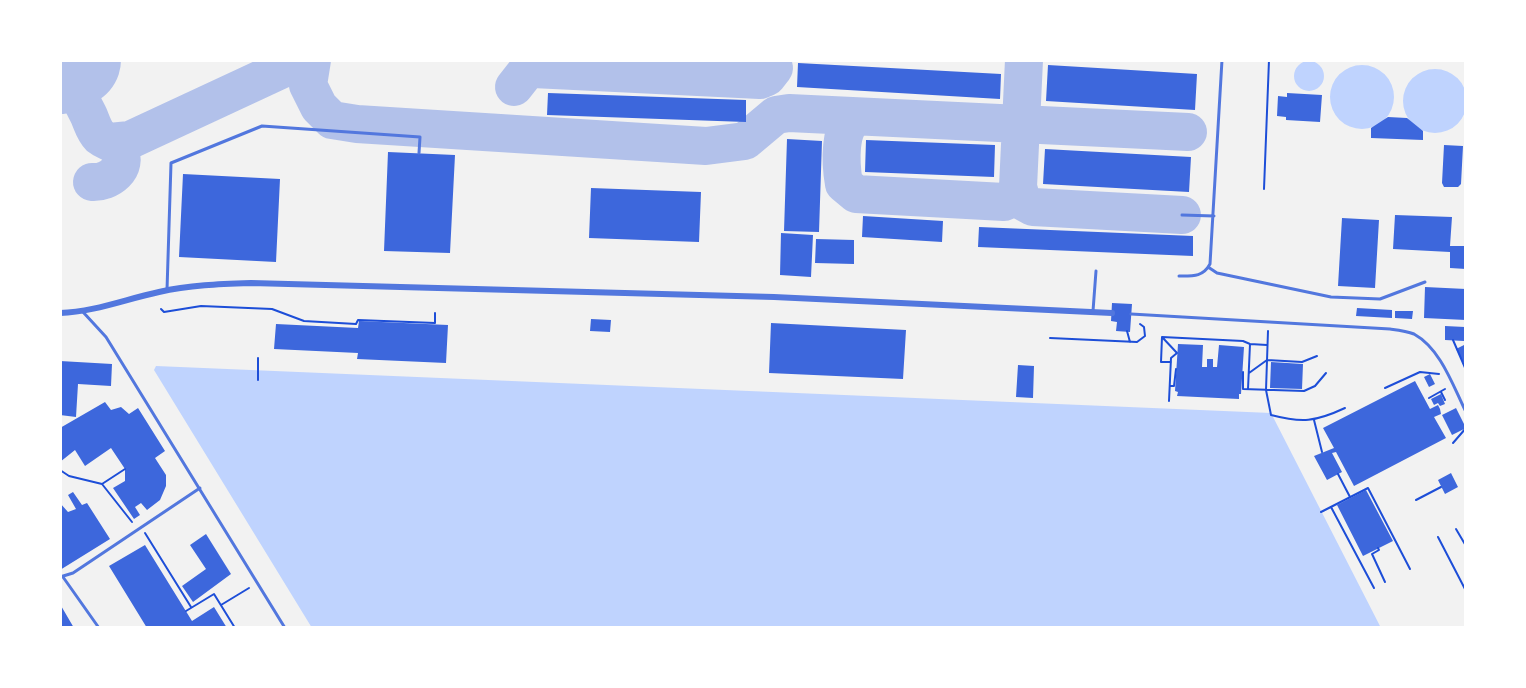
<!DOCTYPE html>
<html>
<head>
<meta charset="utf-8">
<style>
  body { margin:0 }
  #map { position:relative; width:1526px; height:688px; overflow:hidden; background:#f2f2f2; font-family:Literata,serif }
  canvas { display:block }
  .frame { position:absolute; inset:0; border:62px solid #fff; pointer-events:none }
</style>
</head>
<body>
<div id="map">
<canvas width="1526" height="688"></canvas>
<div class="frame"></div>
</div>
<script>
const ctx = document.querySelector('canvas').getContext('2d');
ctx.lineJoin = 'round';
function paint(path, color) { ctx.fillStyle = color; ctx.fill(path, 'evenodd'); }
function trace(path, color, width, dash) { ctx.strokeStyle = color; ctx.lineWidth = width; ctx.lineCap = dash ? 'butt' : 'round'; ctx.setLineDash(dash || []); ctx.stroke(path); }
const water = new Path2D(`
  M1294 76a15 15 0 1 1 30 0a15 15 0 1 1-30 0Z
  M1330 97a32 32 0 1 1 64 0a32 32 0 1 1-64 0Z
  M1403 101a32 32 0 1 1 64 0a32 32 0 1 1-64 0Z
  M156,366L1271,413L1381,628H312L154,370Z`);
const taxiway = new Path2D(`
  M84,60C66,77 80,98 89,116C92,123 94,131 100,137C106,142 115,142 119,150C129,168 109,183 92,182
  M312,60L308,85L319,107L332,120L357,124L706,146L745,141L776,115L789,113L1188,132
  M1024,60L1018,187L1022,201L1033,207L1182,215
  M514,87L525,73L533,69L760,80L767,77L774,68
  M859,117C837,122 841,167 844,184L856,194L1004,202L1015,196L1018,187
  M110,142L130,140L302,60`);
const runway = new Path2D(`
  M60,67L74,60`);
const building = new Path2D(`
  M798,63L1001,74L1000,99L797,87Z
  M1048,65L1197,74L1195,110L1046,101Z
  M548,93L746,100V122L547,115Z
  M1287,93L1322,95L1320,122L1286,120V117L1277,116L1278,96L1287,97Z
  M1388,117L1407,118L1423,131V140L1371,138V128Z
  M787,139L822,141L819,232L784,231Z
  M866,140L995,145L994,177L865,172Z
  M1444,145L1463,146L1461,184L1458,187H1444L1442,183Z
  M1045,149L1191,157L1189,192L1043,184Z
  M388,152L455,155L450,253L384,251Z
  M183,174L280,179L276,262L179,257Z
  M591,188L701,192L699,242L589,238Z
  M1395,215L1452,217L1450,246H1466V269L1450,268V252L1393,249Z
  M863,216L943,221L942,242L862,237Z
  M1342,218L1379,220L1375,288L1338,286Z
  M979,227L1193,236V256L978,247Z
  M781,233L813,235L811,277L780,275Z
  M816,239L854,240V264L815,263Z
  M1425,287L1466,289V320L1424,318Z
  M1112,303L1132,304L1130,332L1116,331L1117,322L1111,321Z
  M1357,308L1392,310V318L1356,316Z
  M1395,311H1413L1412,319L1395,318Z
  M591,319L611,320L610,332L590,331Z
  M359,321L448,325L446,363L357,359L358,353L274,349L276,324L358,328Z
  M771,323L906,330L903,379L769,373Z
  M1445,326L1465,327L1464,341L1445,340Z
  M1178,344L1203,345L1202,367H1207V359H1213V367H1217L1219,345L1244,347L1241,394H1239V399L1177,396L1178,392L1175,391Z
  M1466,344V367L1456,349Z
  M60,361L112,364L111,386L78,384L76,417L60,415Z
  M1271,362L1303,364L1302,389L1270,388Z
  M1018,365L1034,366L1033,398L1016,397Z
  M1430,374L1435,384L1429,387L1424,377Z
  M1415,381L1430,409L1438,405L1440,409L1441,414L1434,417L1446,438L1354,486L1336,452L1332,453L1342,472L1327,480L1314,456L1334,448L1323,428Z
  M1441,394L1445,404L1440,406L1438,403L1434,405L1431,399Z
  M105,402L111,410L121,407L129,414L138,408L165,451L155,458L166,475V486L160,500L147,510L141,503L135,507L140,515L134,519L113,488L125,481V469L111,448L85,466L75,450L60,462V428Z
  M1456,408L1466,428L1452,435L1442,415Z
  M1451,473L1458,487L1445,494L1438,480Z
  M1366,490L1393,541L1363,556L1337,505Z
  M73,492L82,505L87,503L110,539L60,570V503L68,512L76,509L68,495Z
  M206,534L231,574L193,602L182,586L206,569L190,545Z
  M145,545L192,621L214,607L227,628H147L109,566Z
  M60,604L74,628H60Z`);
const path = new Path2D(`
  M1264,189L1269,60
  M161,309L164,312L201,306L272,309L304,321L356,324L358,320L435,323V313
  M1127,331L1130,342
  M1268,331L1266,390L1271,415C1302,423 1315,422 1345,408
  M1162,337L1243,341L1250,344L1267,345
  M1162,337L1177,353L1171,358L1169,401
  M1162,337L1161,362H1171
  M1050,338L1137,342L1145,336L1144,327L1140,324
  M1453,340L1466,370
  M1243,372V389L1304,391L1315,386L1326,373
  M1249,373L1267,360L1302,362L1317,356
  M258,380V358
  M1170,386H1174L1176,369
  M1385,388L1420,372L1439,374
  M1248,389L1250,344
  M1441,392L1445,400
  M1429,398L1445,389
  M1314,420L1322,452
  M1453,443L1466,428
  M60,470L69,476L102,484L132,522
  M1338,474L1350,497
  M102,484L125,469
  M1416,500L1441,487
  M1331,507L1374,588
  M1321,512L1368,488L1410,569
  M1456,529L1466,546
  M145,533L191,607
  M1438,537L1466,591
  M1378,548L1379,550L1372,554L1385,582
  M221,605L249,588
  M186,611L214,594L235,628`);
const service = new Path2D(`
  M1182,215L1214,216
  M1208,267L1217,273L1331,297L1380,299L1425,282
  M1179,276C1193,276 1203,277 1210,264L1222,60
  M167,290L171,163L262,126L420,137L419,153
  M1093,311L1096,271
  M83,312L106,337L285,628
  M1131,314L1390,329C1398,330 1407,331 1414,334C1441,349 1453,386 1466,412
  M60,577L73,573L200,488
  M63,577L99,628`);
const minor = new Path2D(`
  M60,313C94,312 126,299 159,292C189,285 220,284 251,283L774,297L1112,313`);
paint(water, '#bfd3fe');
trace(taxiway, '#b2c1ea', 38);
trace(runway, '#b2c1ea', 94);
paint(building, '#3d67dc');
trace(path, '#1d4ed8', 2);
trace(service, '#5277de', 3);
trace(minor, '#5277de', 6);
</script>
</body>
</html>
